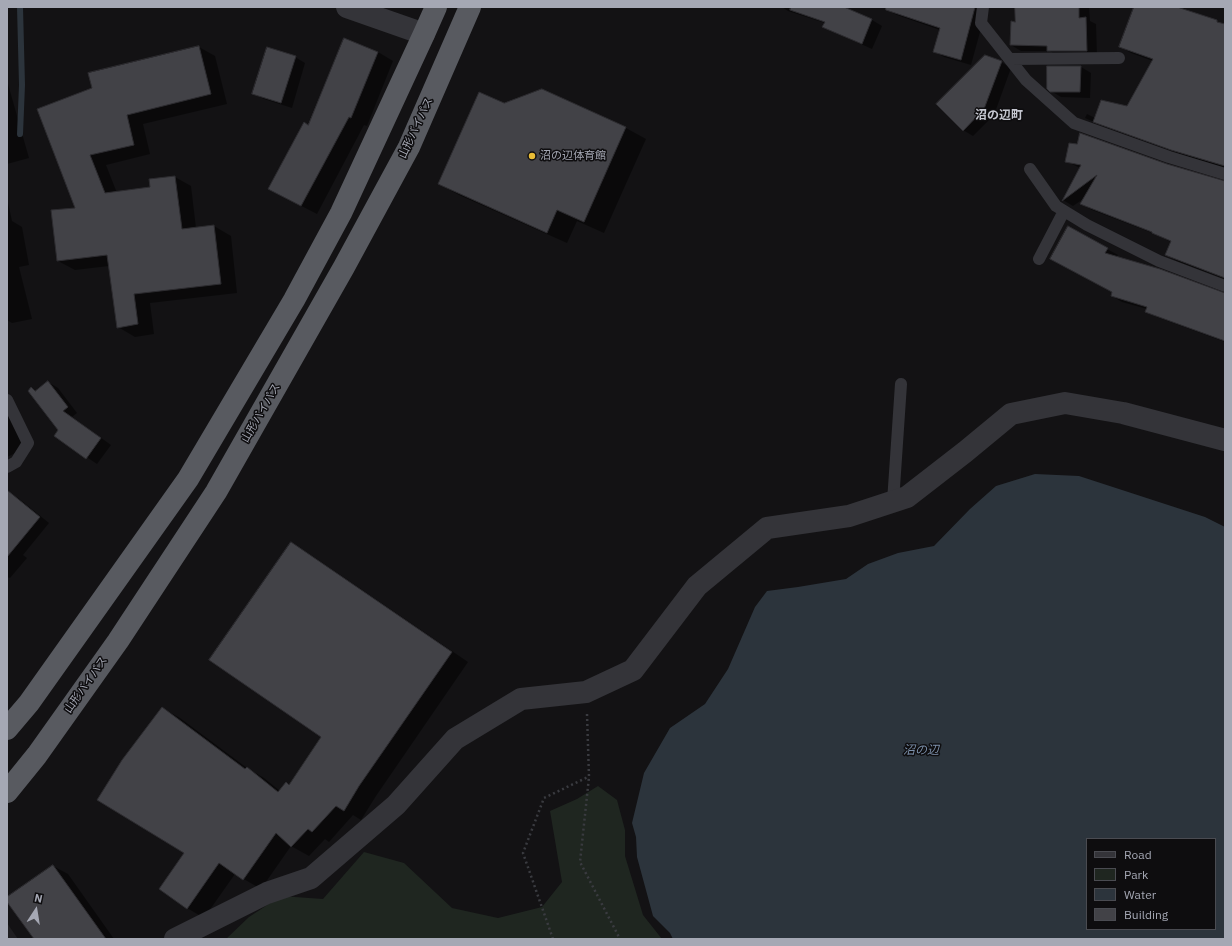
<!DOCTYPE html>
<html>
<head>
<meta charset="utf-8">
<style>
  body { margin:0 }
  #map { position:relative; width:1232px; height:946px; overflow:hidden; background:#131214; font-family:"IBM Plex Sans",sans-serif }
  canvas { display:block }
  .frame { position:absolute; inset:0; border:8px solid #a5a8b4; pointer-events:none }
  .legend { position:absolute; left:1086px; top:838px; width:130px; height:92px; box-sizing:border-box; background:#0e0d0f; border:1px solid #4a4b51; margin:0; padding:5px 7px; list-style:none; font-size:12px; color:#a5a8b4 }
  .legend li { display:flex; align-items:center; gap:8px; height:20px }
  .legend b { width:20px; border:1px solid #4a4b51 }
  .north { position:absolute; left:16px; top:890px; width:40px; height:40px; -webkit-text-stroke:3px #0e0d0f; paint-order:stroke; rotate:12deg; font-size:11px; font-weight:700; line-height:16px; text-align:center; color:#a5a8b4 }
  .north::after { content:''; display:block; margin:auto; width:14px; height:18px; background:#a5a8b4; clip-path:polygon(50% 0,100% 100%,50% 72%,0 100%) }
</style>
</head>
<body>
<div id="map">
<canvas width="1232" height="946"></canvas>
<div class="frame"></div>
<ul class="legend">
<li><b style="height:5px;background:#343439"></b>Road</li>
<li><b style="height:11px;background:#1f2620"></b>Park</li>
<li><b style="height:11px;background:#2c343c"></b>Water</li>
<li><b style="height:11px;background:#424247"></b>Building</li>
</ul>
<div class="north">N</div>
</div>
<script>
const ctx = document.querySelector('canvas').getContext('2d');
ctx.lineJoin = 'round';
function paint(path, color) { ctx.fillStyle = color; ctx.fill(path, 'evenodd'); }
function trace(path, color, width, dash) { ctx.strokeStyle = color; ctx.lineWidth = width; ctx.lineCap = dash ? 'butt' : 'round'; ctx.setLineDash(dash || []); ctx.stroke(path); }
function label(font, color, halo, rows, align = 'center') {
  ctx.font = font + ' "IBM Plex Sans","Noto Sans JP",sans-serif'; ctx.lineWidth = 3; ctx.setLineDash([]); ctx.textBaseline = 'middle'; ctx.strokeStyle = halo; ctx.fillStyle = color; for (const [text, x, y, turn = 0] of rows) {
    ctx.save(); ctx.translate(x, y); ctx.rotate((+turn || 0) * Math.PI / 180); ctx.textAlign = isNaN(turn) ? turn : align; if (halo) ctx.strokeText(text, 0, 0); ctx.fillText(text, 0, 0); ctx.restore();
  }
}
const built = new Path2D(`
  M7,923L18,939H7Z`);
const green = new Path2D(`
  M598,786L617,800L625,830V856L643,915L662,939H226L249,917L281,896L323,899L364,852L404,863L452,908L498,918L542,907L562,882L550,811L577,799Z`);
const water = new Path2D(`
  M1035,474L1079,476L1205,517L1225,527V939H673L670,933L653,916L637,857L636,837L632,823L644,773L670,728L705,704L728,669L755,607L767,591L798,587L846,579L868,564L898,553L934,546L970,509L996,486ZM1087,839H1215V929H1087Z`);
const shadow = new Path2D(`
  M782,7H841L872,20L882,26L872,49L834,32L824,27L825,23L788,11Z
  M888,7H985L983,21L971,65L944,57L934,51L940,30L897,15L887,10Z
  M1016,7H1089L1090,21L1096,24L1097,56L1059,57L1050,51H1021L1011,45L1016,23Z
  M1135,7H1175L1225,25V168L1183,155L1105,127L1085,118L1087,114L1095,118L1127,108L1153,61L1131,53L1121,47Z
  M199,47L215,56L227,104L143,124L150,154L106,165L117,193L151,188L175,177L191,186L196,228L214,226L231,236L237,293L150,303L154,334L135,337L118,327L109,266L75,270L58,261L52,211L77,209L39,110Z
  M378,52L393,61L367,126L364,125L317,214L284,197L309,126Z
  M295,57L305,63L292,108L264,99L254,94Z
  M1001,62L1011,68L994,115L973,136L963,130Z
  M1081,67L1091,73L1090,98L1061,97L1051,91Z
  M7,83L8,84L29,158L7,164Z
  M542,90L626,128L646,139L604,233L577,221L567,243L459,195L439,184Z
  M1066,161L1166,165L1225,182V279L1177,261L1166,255L1171,242L1155,234L1092,210L1082,204L1086,197L1073,206L1063,200L1080,168Z
  M7,198L12,221L22,227L29,265L19,267L32,319L12,323L7,320Z
  M1107,249L1118,255L1116,257L1225,294V346H1224L1225,342L1157,317L1146,311L1147,309L1122,302L1112,296L1113,292L1062,264Z
  M48,382L58,388L77,413L72,417L111,445L97,464L55,436L59,430L31,389L36,391Z
  M7,411L24,449L7,457Z
  M8,492L18,498L49,523L23,555L27,558L10,578L7,577Z
  M291,543L308,553L468,662L376,796L361,820L353,815L329,842L325,839L309,856L291,846L261,889L235,874L204,918L187,908L185,853L162,708L180,718L247,768L264,778L280,791L290,786L323,736Z
  M53,866L68,874L114,939H35L7,900V898Z`);
const stream = new Path2D(`
  M20,134L22,85L20,7`);
const building = new Path2D(`
  M791,7H844L872,19L862,44L822,27L825,22L790,10Z
  M886,7H975L961,60L933,52L940,28L886,10Z
  M1015,7H1079V18L1086,17L1087,51H1047V46L1010,45L1011,21L1015,22Z
  M1134,7H1177L1217,20V22L1225,24V166L1171,150L1093,122L1101,100L1127,106L1153,59L1119,47Z
  M344,38L378,52L351,118L349,117L301,206L268,189L304,122L308,125Z
  M199,46L211,94L127,115L134,145L90,155L105,193L150,187L149,179L175,176L182,229L214,225L221,284L134,294L138,324L117,328L107,255L57,261L51,210L75,208L37,109L92,88L88,73Z
  M267,47L296,56L281,103L252,94Z
  M985,55L1002,61L984,109L963,131L936,104Z
  M1047,66H1081L1080,92H1050L1047,89Z
  M542,89L626,127L584,222L557,210L547,233L438,184L479,92L504,103Z
  M1080,133L1167,164L1225,181V278L1165,255L1171,241L1152,233V232L1080,204L1097,175L1062,201L1081,165L1065,162L1069,143L1077,144Z
  M1068,226L1108,248L1105,253L1160,269L1225,293V341L1145,312L1147,307L1111,296L1112,292L1050,259Z
  M48,381L68,407L63,411L101,438L86,459L54,436L58,430L28,391L31,387L35,391Z
  M7,490L40,517L7,557Z
  M291,542L452,652L359,786L344,811L336,806L312,832L308,829L291,847L276,833L243,880L219,863L187,909L159,889L184,853L97,800L122,760L162,707L245,769L247,767L278,792L286,782L289,785L321,737L209,660Z
  M53,865L106,939H34L7,902V897Z`);
const path = new Path2D(`
  M587,714L589,777L580,862L620,939
  M553,939L523,853L544,798L588,777`);
const service = new Path2D(`
  M983,7L981,23L1026,80L1074,123L1169,157L1225,174
  M1010,59L1119,58
  M1030,169L1056,206L1087,225L1159,261L1225,286
  M1039,259L1064,211
  M7,400L28,443L16,462L7,467
  M893,502L901,384`);
const minor = new Path2D(`
  M347,7L424,34
  M175,939L267,893L311,878L396,805L455,739L521,699L586,692L633,670L697,586L767,528L849,516L907,497L965,452L1011,414L1065,403L1123,413L1225,440`);
const trunk = new Path2D(`
  M7,729L29,703L188,479L294,300L341,213L424,34L436,7
  M7,792L37,755L118,641L216,492L344,267L409,147L470,7`);
const markers = [
  [532,156,4,"#e8bc36"]
];
const streetNames = [
  ["山形バイパス",416,128,-65],
  ["山形バイパス",261,413,-60],
  ["山形バイパス",86,685,-55]
];
const poiNames = [
  ["沼の辺体育館",540,156]
];
const neighbourhoodNames = [
  ["沼の辺町",999,116]
];
const waterNames = [
  ["沼の辺",921,751]
];
paint(built, '#1f1e21');
paint(green, '#1f2620');
paint(water, '#2c343c');
paint(shadow, '#0007');
trace(stream, '#2c343c', 6);
paint(building, '#424247');
trace(building, '#2d2c30', 1);
trace(path, '#3a3b40', 2.5, [2, 3]);
trace(service, '#343439', 12);
trace(minor, '#343439', 22);
trace(trunk, '#585a60', 22);
for (const [x, y, r, color] of markers) { const dot = new Path2D(); dot.arc(x, y, r, 0, 2 * Math.PI); ctx.fillStyle = color; ctx.fill(dot); trace(dot, '#0e0d0f', 1.5); }
label('11px', '#a5a8b4', '#0e0d0f', streetNames);
label('11px', '#a5a8b4', '#0e0d0f', poiNames, 'left');
label('bold 12px', '#c5c7d0', '#0e0d0f', neighbourhoodNames);
label('italic 12px', '#7d92ad', '#0e0d0f', waterNames);
</script>
</body>
</html>
